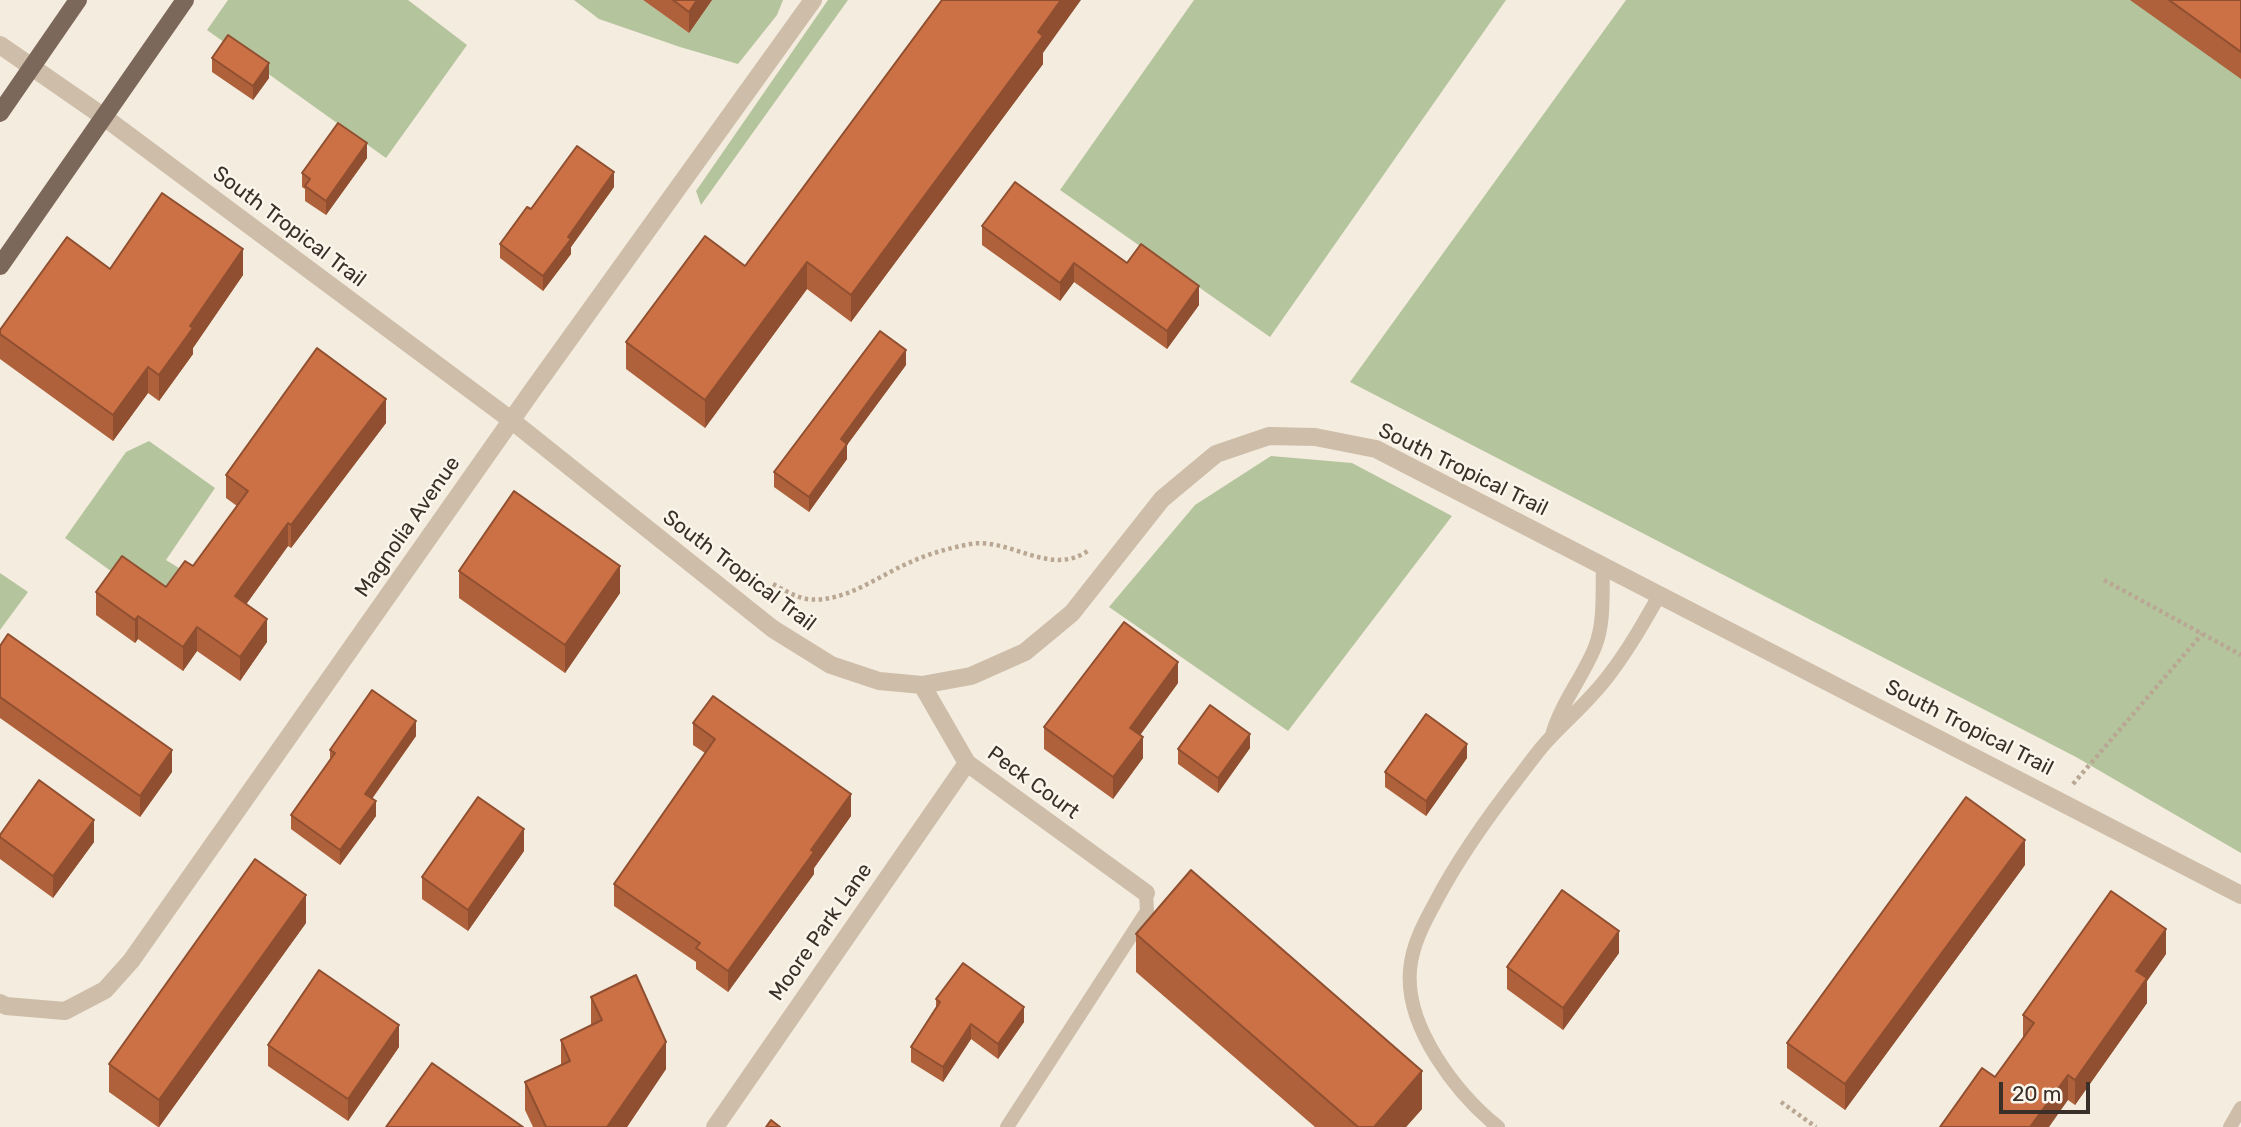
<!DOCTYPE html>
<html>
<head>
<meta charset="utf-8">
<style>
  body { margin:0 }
  #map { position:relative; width:2241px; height:1127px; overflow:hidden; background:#f4ecde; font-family:Rubik,sans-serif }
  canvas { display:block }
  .scale { position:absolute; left:1999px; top:1082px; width:91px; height:32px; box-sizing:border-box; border:4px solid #3a3029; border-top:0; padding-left:9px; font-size:21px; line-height:24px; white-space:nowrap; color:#3a3029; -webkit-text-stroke:5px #fbf5eb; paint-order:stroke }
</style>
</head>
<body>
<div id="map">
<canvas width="2241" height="1127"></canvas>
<div class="scale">20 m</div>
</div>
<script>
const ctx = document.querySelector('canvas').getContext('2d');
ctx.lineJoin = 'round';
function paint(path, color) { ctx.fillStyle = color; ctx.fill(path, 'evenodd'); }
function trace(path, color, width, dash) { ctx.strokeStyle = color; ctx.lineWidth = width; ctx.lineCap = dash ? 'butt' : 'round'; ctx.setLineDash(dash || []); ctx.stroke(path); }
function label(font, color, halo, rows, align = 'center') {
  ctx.font = font + ' Rubik,sans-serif'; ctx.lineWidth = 5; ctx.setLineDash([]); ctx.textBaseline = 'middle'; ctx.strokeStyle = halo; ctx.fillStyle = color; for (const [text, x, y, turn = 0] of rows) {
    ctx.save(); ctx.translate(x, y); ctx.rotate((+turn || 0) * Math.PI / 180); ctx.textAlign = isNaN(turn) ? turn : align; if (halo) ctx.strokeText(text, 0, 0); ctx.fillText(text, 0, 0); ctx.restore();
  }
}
const green = new Path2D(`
  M228,0H408L467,45L386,158L207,30Z
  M574,0H643L689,33L712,0H783L777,15L738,64L680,47L599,19Z
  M828,0H848L701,205L696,191Z
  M1194,0H1506L1270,337L1060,190Z
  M1626,0H2241V853L2076,757L1350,382Z
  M149,441L215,488L166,560L192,576L161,607L65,538L126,452Z
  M1271,456L1352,463L1452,516L1288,731L1109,607L1195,505Z
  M0,573L28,592L0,630Z`);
const path = new Path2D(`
  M2104,580L2241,655
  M773,584C784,590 795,597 807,599C844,604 881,574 913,561C931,553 950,548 970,544C1010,537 1051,578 1089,550
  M2073,784L2202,634
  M1781,1102L1816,1127`);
const service = new Path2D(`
  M1552,735C1561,703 1583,677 1595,647C1605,622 1602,591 1603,565
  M1007,1127L1147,911L1146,893
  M1498,1127C1456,1093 1405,1027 1410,970C1412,945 1424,923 1436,901C1459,857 1487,818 1518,778C1529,764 1539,749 1551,737C1571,716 1592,698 1609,675C1629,649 1644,622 1660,594
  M2230,1127L2241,1108`);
const minor = new Path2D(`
  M922,685L967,763L1146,893
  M0,1003L6,1006L65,1011L105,990L131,961L532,391L813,0
  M715,1127L967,763`);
const tertiary = new Path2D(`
  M0,45L104,117L511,420L773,629L831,665L879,681L922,685L971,676L1025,652L1072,613L1162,499L1216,454L1269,436L1315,437L1376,449L2241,895`);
const primary = new Path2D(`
  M0,113L78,0
  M0,266L185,0`);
const wall = new Path2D(`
  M643,0H712L689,33Z
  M2130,0H2241V79Z
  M1043,53V64L851,322L807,289L705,428L626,369V342L745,266Z
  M212,58L269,78L253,100L212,72Z
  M367,158L326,215L305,201V189L302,187V173Z
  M614,187L571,247V254L543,291L500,258V244Z
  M982,226L1127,263L1199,305L1167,349L1074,282L1060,301L982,245Z
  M110,269L243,275L193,348V354L159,401L148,393L113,441L0,359V330Z
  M906,365L847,445V459L809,512L774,487V472Z
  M386,423L291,548L288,546L246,604L267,642L240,681L197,651L183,671L138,639L135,643L96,615V592L166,587L193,566L237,506L226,498V475Z
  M459,571L620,593L565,673L459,598Z
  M0,646L172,772L140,817L0,718Z
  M1178,683L1140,735L1143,758L1113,799L1044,749V727Z
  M693,723L851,816L814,868V874L728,992L696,969V962L614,906V884L705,753L693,745Z
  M416,736L372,799L376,816L340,865L291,829V815L330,760V750Z
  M1250,748L1218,793L1178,764V749Z
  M1467,758L1426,816L1385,787V772Z
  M0,835L94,842L53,898L0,859Z
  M524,851L468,931L422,899V877Z
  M2025,865L1845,1110L1787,1068V1043Z
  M306,923L159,1127H158L109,1092V1064Z
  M1136,934L1422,1109L1406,1127H1315L1136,972Z
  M1619,953L1563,1030L1507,989V967Z
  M2166,954L2147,981V1003L2075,1105L2068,1100L1995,1077L2023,1038V1015Z
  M591,997L666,1069L627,1127H533L525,1110V1082L561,1066V1040L591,1025Z
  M936,999L1024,1022L998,1059L971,1039L943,1082L911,1062V1047L936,1008Z
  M268,1045L399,1047L348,1121L268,1066Z`);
const shadedWall = new Path2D(`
  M697,0H712L689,33V12Z
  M1061,0H1081L1043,53V64L851,322V295Z
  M269,63V78L253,100V86Z
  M367,143V158L326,215V201Z
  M614,172V187L571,247V254L543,291V276L568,237Z
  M243,249V275L193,348V354L159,401V375L190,326Z
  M807,262V289L705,428V400Z
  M1074,263V282L1060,301V283Z
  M1199,286V305L1167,349V331Z
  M906,350V365L847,445V459L809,512V497L841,439Z
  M148,367V393L113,441V415Z
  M386,399V423L291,548V525Z
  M288,523V546L235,620V596Z
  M620,566V593L565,673V645Z
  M138,616V639L135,643V620Z
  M267,619V642L240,681V657Z
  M197,627V651L183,671V647Z
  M1178,662V683L1130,749V728Z
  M416,721V736L365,808V794Z
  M1250,734V748L1218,793V778Z
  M1143,737V758L1113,799V777Z
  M1467,744V758L1426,816V801Z
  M172,750V772L140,817V796Z
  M851,794V816L814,868V874L728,992V971Z
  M376,801V816L340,865V850Z
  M94,820V842L53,898V876Z
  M524,829V851L468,931V910Z
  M2025,840V865L1845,1110V1084Z
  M306,895V923L159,1127V1100Z
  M2166,929V954L2147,981V1003L2075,1105V1080L2136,971Z
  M1619,931V953L1563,1030V1008Z
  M1024,1007V1022L998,1059V1044Z
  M971,1024V1039L943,1082V1067Z
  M399,1025V1047L348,1121V1099Z
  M666,1042V1069L627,1127H607Z
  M1422,1071V1109L1406,1127H1374Z
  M2068,1075V1100L2049,1127H2030Z`);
const building = new Path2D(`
  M673,0H697L689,12Z
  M942,0H1061L1038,32L1043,36L851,295L807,262L705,400L626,342L705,236L745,266Z
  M2169,0H2241V52Z
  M228,35L269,63L253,86L212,58Z
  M338,123L367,143L326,201L305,186L310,179L302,173Z
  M577,146L614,172L568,237L571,239L543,276L500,244L527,207L531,209Z
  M1015,182L1127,263L1141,244L1199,286L1167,331L1074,263L1060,283L982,226Z
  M162,193L243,249L190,326L193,328L159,375L148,367L113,415L0,334V330L67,237L110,269Z
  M880,331L906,350L841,439L847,444L809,497L774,472Z
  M317,348L386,399L291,525L288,523L235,596L267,619L240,657L197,627L183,647L138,616L135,620L96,592L122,556L166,587L185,561L193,566L248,491L226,475Z
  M514,491L620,566L565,645L459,571Z
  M1124,622L1178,662L1130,728L1143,737L1113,777L1044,727Z
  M8,634L172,750L140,796L0,697V646Z
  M372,690L416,721L365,794L376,801L340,850L291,815L335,753L330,750Z
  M713,696L851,794L811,850L814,852L728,971L696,948L700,943L614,884L715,739L693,723Z
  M1210,705L1250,734L1218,778L1178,749Z
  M1426,714L1467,744L1426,801L1385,772Z
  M39,780L94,820L53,876L0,837V835Z
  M478,797L524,829L468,910L422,877Z
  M1966,797L2025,840L1845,1084L1787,1043Z
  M255,859L306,895L159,1100L109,1064Z
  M1191,870L1422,1071L1374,1127H1358L1136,934Z
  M1562,890L1619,931L1563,1008L1507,967Z
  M2111,891L2166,929L2136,971L2147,978L2075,1080L2068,1075L2030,1127H1940L1982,1068L1995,1077L2034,1023L2023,1015Z
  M963,963L1024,1007L998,1044L971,1024L943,1067L911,1047L940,1002L936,999Z
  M319,970L399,1025L348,1099L268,1045Z
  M636,975L666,1042L607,1127H546L525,1082L570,1061L561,1040L602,1020L591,997Z
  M432,1063L523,1127H386Z
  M771,1120L780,1127H766Z`);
const streetNames = [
  ["South Tropical Trail",289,227,37],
  ["South Tropical Trail",1463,470,26],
  ["Magnolia Avenue",408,527,-55],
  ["South Tropical Trail",739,571,37],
  ["South Tropical Trail",1969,728,27],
  ["Peck Court",1033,783,36],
  ["Moore Park Lane",821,932,-55]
];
paint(green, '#b4c49d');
trace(path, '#b9a793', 4.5, [3.5, 3.5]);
trace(service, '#cdbda9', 14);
trace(minor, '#cdbda9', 18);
trace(tertiary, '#cdbda9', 18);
trace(primary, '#7c685a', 18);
paint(wall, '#af613b');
paint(shadedWall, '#8f4f30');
paint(building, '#cc7145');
trace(building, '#8f4f30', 2);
label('21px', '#3a3029', '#fbf5eb', streetNames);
</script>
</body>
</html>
